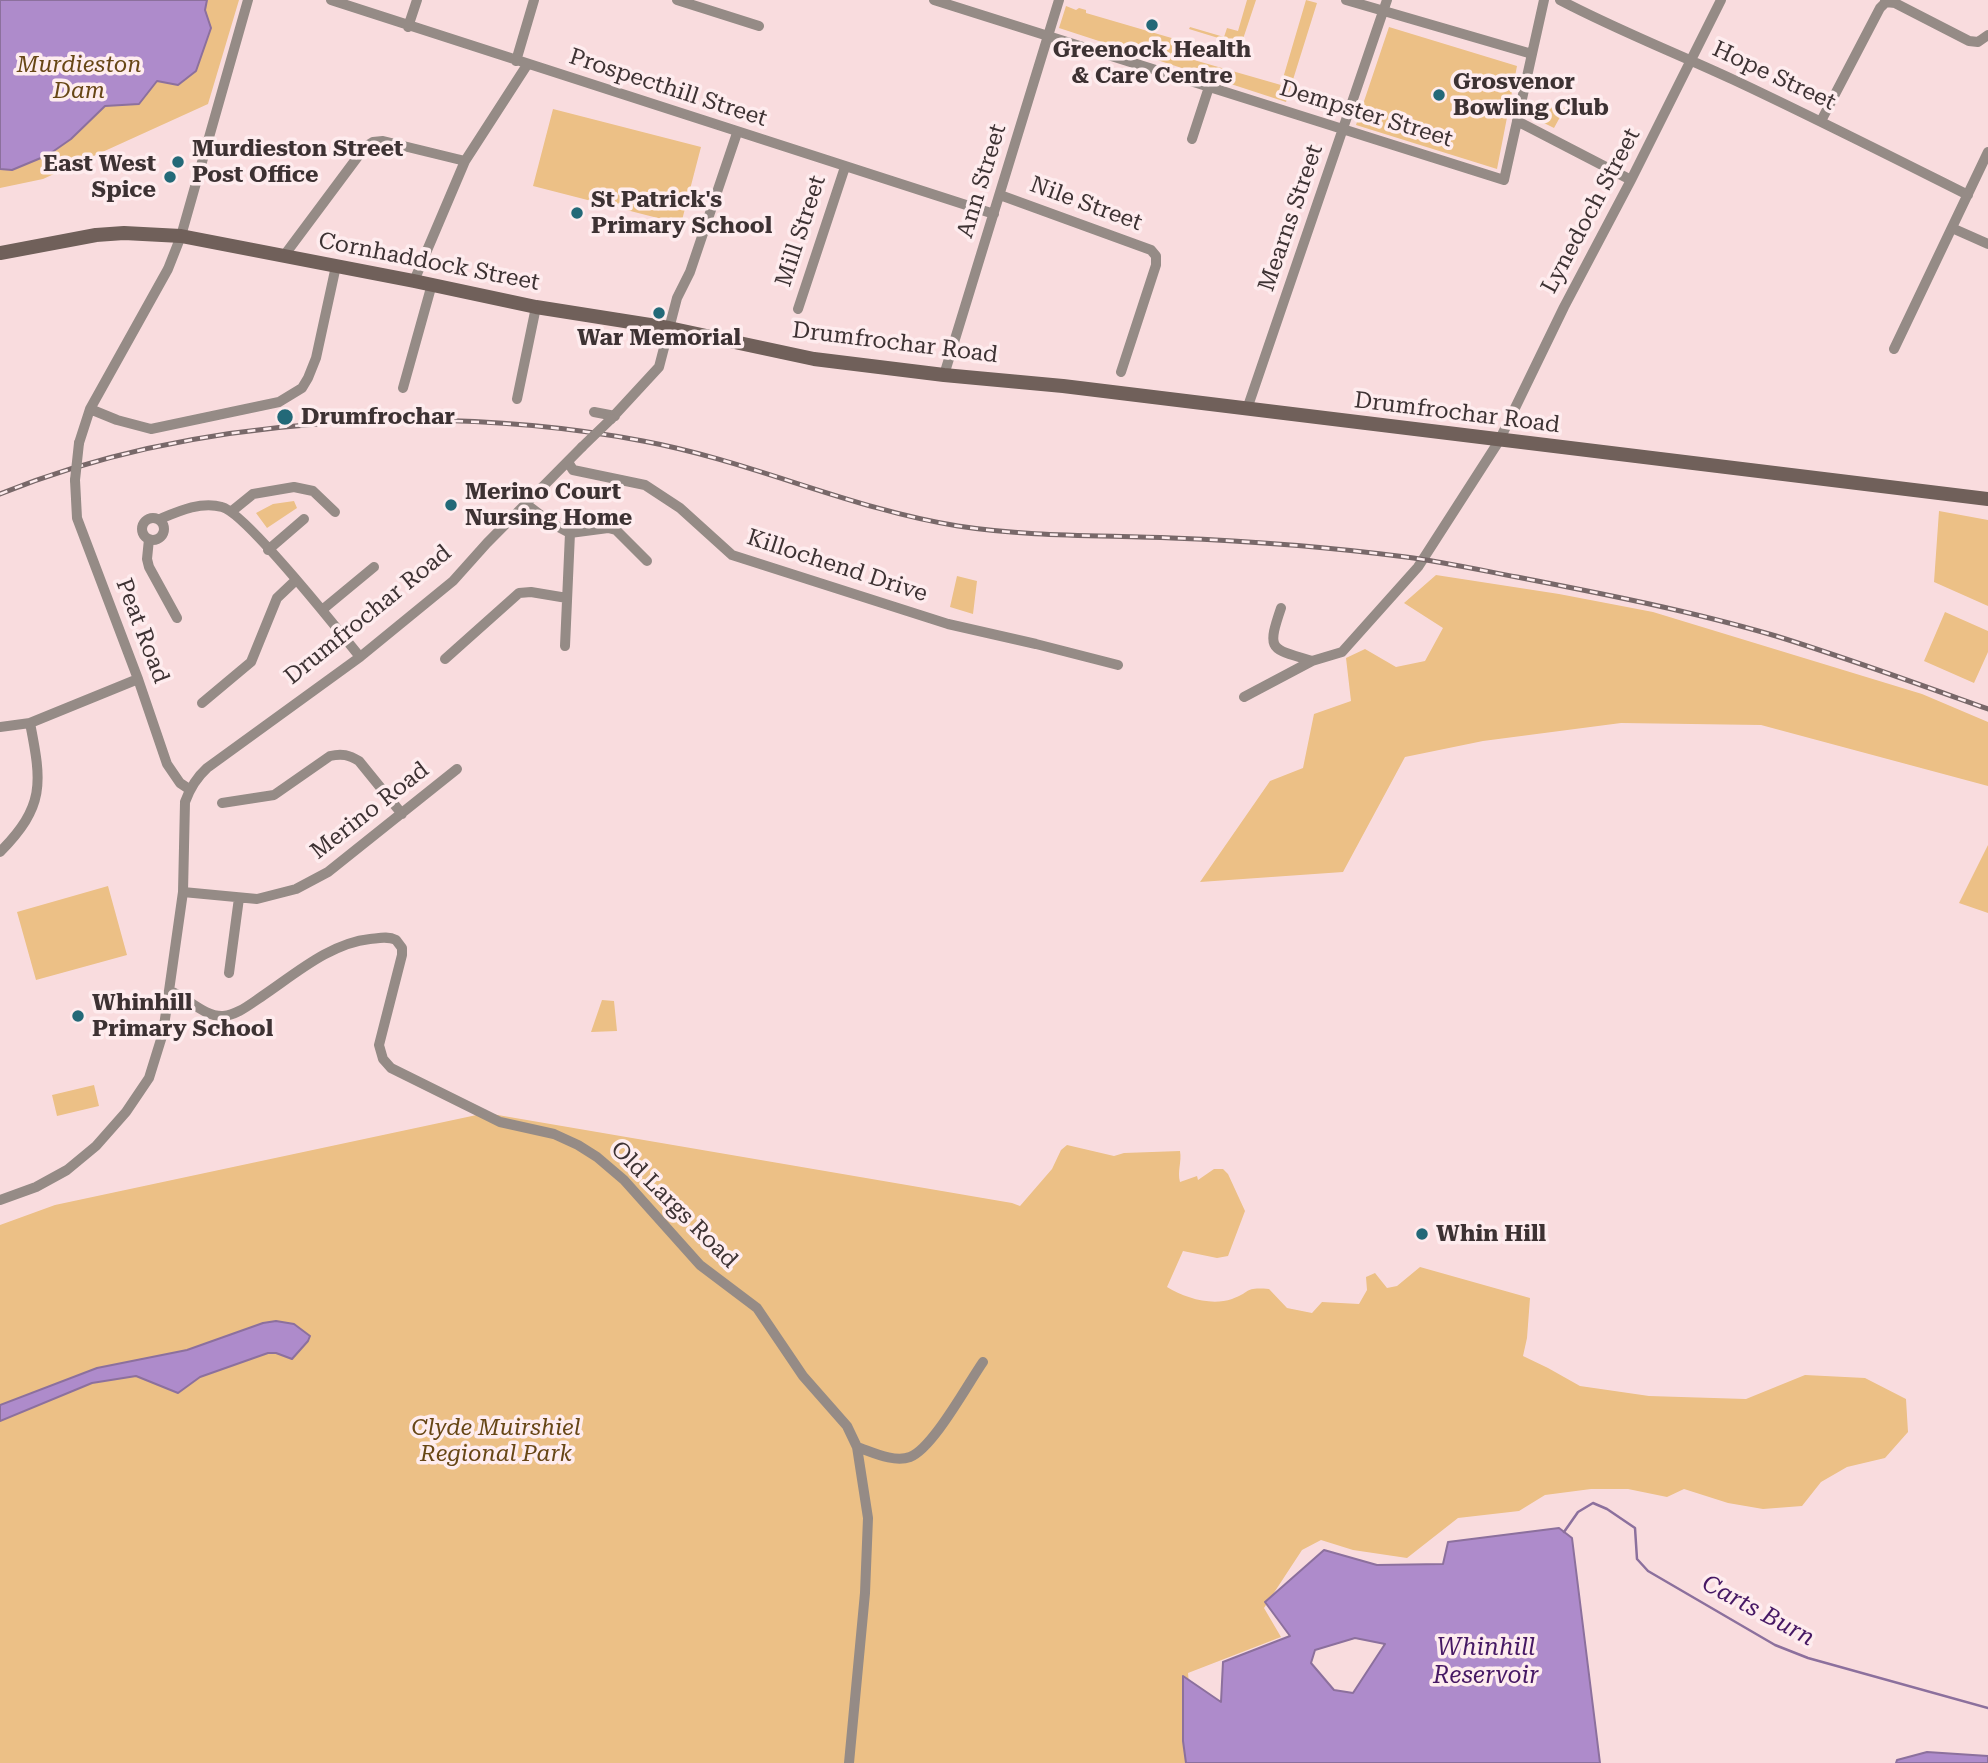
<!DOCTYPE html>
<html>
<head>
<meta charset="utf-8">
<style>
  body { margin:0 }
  canvas { display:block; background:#f9dcde }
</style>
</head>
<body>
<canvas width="1988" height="1763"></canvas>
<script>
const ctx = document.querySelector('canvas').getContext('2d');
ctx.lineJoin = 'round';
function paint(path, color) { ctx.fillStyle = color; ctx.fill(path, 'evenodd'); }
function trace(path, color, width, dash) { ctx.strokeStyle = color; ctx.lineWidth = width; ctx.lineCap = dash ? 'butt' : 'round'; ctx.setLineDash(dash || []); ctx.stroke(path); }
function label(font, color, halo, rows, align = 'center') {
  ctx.font = font + ' "Roboto Serif",serif'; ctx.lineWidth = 7; ctx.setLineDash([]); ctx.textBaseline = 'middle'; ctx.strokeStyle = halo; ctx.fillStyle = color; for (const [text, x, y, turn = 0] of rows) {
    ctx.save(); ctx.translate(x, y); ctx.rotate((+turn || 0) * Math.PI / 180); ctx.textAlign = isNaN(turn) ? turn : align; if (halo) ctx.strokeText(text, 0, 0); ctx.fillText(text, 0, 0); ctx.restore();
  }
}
const green = new Path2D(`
  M0,0H239L208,104L43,179L0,188Z
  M1247,0H1256L1241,45L1189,29L1190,27L1224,37L1227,28L1238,31Z
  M1306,0L1317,3L1286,102L1059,28L1066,6L1076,10L1079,8L1086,10V13L1175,39L1172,51L1180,54V56L1281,85Z
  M1389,27L1517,66L1497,169L1356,125Z
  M1531,101L1565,108L1554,128L1528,115Z
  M553,109L701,147L681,224L533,186Z
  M294,501L297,508L267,528L256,513L273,504Z
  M1939,511L1988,520V606L1934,582Z
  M1436,575L1559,594L1653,612L1922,694L1988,722V786L1761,725L1621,723L1483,741L1405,757L1343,872L1200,882L1270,781L1303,768L1314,714L1351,701L1346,658L1365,649L1396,667L1425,661L1443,628L1404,603Z
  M957,576L977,581L973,614L950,607Z
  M1945,612L1988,631V652L1974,683L1924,661Z
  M1988,845V913L1959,903Z
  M108,886L127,955L36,980L17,912Z
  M602,1000L614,1001L617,1031L591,1032Z
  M94,1085L99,1106L57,1116L52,1095Z
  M486,1113L1012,1203L1020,1206L1052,1169L1061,1150L1067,1145L1114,1156L1124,1153L1180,1151C1182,1162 1177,1171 1180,1182L1197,1176L1198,1180L1214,1169H1223L1228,1174L1245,1211L1228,1256L1217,1258L1183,1251L1167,1287C1185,1298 1211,1306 1232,1299C1252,1292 1243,1287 1269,1289L1287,1308L1312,1313L1322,1302L1359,1304L1367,1290L1366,1277L1375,1273L1387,1288L1397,1286L1420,1267L1530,1298L1527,1338L1523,1356L1548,1368L1580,1386L1649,1396L1746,1399L1805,1375L1865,1378L1906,1399L1908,1432L1885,1458L1847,1467L1821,1482L1802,1506L1763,1509L1728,1503L1684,1489L1667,1497L1628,1489H1591L1545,1495L1519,1511L1458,1518L1407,1558L1353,1550L1321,1540L1302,1550L1264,1608L1281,1637L1188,1673L1196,1763H0V1225L55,1205Z`);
const water = new Path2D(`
  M0,0H207L205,10L211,28L196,71L178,85L157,81L139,104L105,106L71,139L48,155L12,170L0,169Z
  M276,1321L294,1324L310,1336L308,1341L292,1359L276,1353H268L200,1377L178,1393L136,1376L92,1383L0,1421V1405L97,1368L187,1350L263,1323Z
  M1559,1528L1572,1538L1600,1763H1186L1183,1741V1676L1221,1702L1223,1662L1290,1636L1265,1602L1324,1550L1377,1565L1443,1564L1448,1542ZM1355,1638L1385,1644L1353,1693L1334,1690L1311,1663L1315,1650Z
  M1927,1752L1988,1756V1763H1896L1897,1760Z`);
const stream = new Path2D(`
  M1564,1532L1578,1512L1593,1503L1607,1509L1635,1528L1637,1559L1648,1571L1775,1645L1808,1658L1988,1708`);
const street = new Path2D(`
  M331,0L994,214
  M677,0L759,26
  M934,0L1504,180L1544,0
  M1346,0L1532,54
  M1560,0C1617,30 1676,53 1734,80C1813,117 1890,156 1968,195
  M1885,0L1886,2L1895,3L1969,41L1978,42L1988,35
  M408,27L417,0
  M516,61L534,0
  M1517,121L1631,180
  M1821,121L1880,8L1886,2
  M1192,139L1209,87
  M1000,195L1151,250L1156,256V265L1121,372
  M1952,228L1988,244
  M283,257L365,147L373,142L383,141L465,161
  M414,281L465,161L527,65
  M798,309L845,167
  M1894,349L1988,152
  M944,375L1059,0
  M403,388L432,284
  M517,399L536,307
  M90,409L117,420L151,429L279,402L302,388L308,378L316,358L336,266
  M1247,409L1387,0
  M594,412L615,416
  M611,419L659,367L677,298L690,272L737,133
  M79,443L90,409L168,269L181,236L248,0
  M568,462L573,470L645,485L680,508L732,555L948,624L1036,644L1118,665
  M75,480L77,518L138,679L167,764L180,783L189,789
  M526,504L551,523L570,533L608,528L616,530L647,561
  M232,511L253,494L294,487L313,491L335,512
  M142 529a11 11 0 1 1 22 0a11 11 0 1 1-22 0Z
  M160,519C179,511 201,501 222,507C245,513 340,632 360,657
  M149,539L147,559L149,567L177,618
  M268,550L304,519
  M1281,608C1266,652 1271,648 1312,661
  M322,610L374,567
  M565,646L570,533
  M445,659L519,593L531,592L567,598
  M1244,697L1312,661L1342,652L1418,567L1499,441L1564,307L1631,180L1721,0
  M202,703L251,662L277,598L296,580
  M0,727L30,723L138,679
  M222,803L274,795L330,756C342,753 349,755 359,761L402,814
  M0,852C45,806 42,784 30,723
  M183,892L257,899L296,889L328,872L457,769
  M229,973L239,898
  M170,991C187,997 204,1017 223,1016C237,1015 249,1005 261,997C294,975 330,943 370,939C380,938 388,936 396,940L402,948V955L379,1045L383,1059L391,1068L500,1122L554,1134L578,1145L597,1157L624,1180L700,1265L757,1308L803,1376L847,1426L857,1447L868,1518L865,1593L849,1763
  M0,1200L36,1187L67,1170L96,1146L126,1112L149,1078L163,1033L183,892L185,802C190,788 196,778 207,768L360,657L453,581L487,543L582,447
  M857,1447C872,1452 894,1463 910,1457C933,1448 967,1385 983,1362`);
const secondary = new Path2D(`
  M0,253L96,235L124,233L181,236L414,281L536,307L669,328L814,359L944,375L1063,386L1988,499`);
const rail = new Path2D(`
  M0,494C192,416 441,403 643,441C751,461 851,509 958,526C1029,537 1101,535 1172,538C1250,541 1329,547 1406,557C1443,562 1480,570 1517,577C1604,594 1691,611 1776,636C1847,658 1918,684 1988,709`);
const streetBridge = new Path2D(`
  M582,447L611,419
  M75,480L79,443`);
const markers = [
  [1152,25,7,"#236978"],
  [1439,95,7,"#236978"],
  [178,162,7,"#236978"],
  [170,177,7,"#236978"],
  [577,213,7,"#236978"],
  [659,313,7,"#236978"],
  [285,417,9,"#236978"],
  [451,505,7,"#236978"],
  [78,1016,7,"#236978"],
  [1422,1234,7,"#236978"]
];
const poiNames = [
  ["Greenock Health",1152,50,"center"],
  ["& Care Centre",1152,76,"center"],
  ["Grosvenor",1453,82],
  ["Bowling Club",1453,108],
  ["Murdieston Street",192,149],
  ["Post Office",192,175],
  ["East West",156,164,"right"],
  ["Spice",156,190,"right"],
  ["St Patrick's",591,200],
  ["Primary School",591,226],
  ["War Memorial",659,338,"center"],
  ["Drumfrochar",301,417],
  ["Merino Court",465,492],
  ["Nursing Home",465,518],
  ["Whinhill",92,1003],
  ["Primary School",92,1029],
  ["Whin Hill",1436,1234]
];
const parkNames = [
  ["Murdieston",79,65],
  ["Dam",79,91],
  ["Clyde Muirshiel",496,1428],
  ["Regional Park",496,1454]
];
const streetNames = [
  ["Hope Street",1774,76,25],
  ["Prospecthill Street",668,88,18],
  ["Dempster Street",1366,114,17],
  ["Ann Street",982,181,-73],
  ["Nile Street",1086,204,20],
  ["Lynedoch Street",1591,211,-62],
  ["Mearns Street",1291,218,-71],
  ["Mill Street",801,231,-72],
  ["Cornhaddock Street",429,262,11],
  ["Drumfrochar Road",895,343,7],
  ["Drumfrochar Road",1457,413,7],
  ["Killochend Drive",837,566,18],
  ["Drumfrochar Road",368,615,-39],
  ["Peat Road",142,631,69],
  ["Merino Road",370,811,-38],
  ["Old Largs Road",674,1205,45]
];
const waterNames = [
  ["Carts Burn",1758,1611,28],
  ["Whinhill",1486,1648],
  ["Reservoir",1486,1676]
];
paint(green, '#ecc086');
paint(water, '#ae8bcb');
trace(water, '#8c709d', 2);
trace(stream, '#8c709d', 2.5);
trace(street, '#958b86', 10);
trace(secondary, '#70605a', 14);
trace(rail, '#786869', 5);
trace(rail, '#feecee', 2.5, [8]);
trace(streetBridge, '#958b86', 10);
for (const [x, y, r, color] of markers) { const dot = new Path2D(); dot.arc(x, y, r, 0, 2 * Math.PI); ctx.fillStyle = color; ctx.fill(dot); trace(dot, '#feecee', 2.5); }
label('bold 23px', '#3d3233', '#feecee', poiNames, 'left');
label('italic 23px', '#674615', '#feecee', parkNames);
label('23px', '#3d3233', '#feecee', streetNames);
label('italic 24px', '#461864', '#feecee', waterNames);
</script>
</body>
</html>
